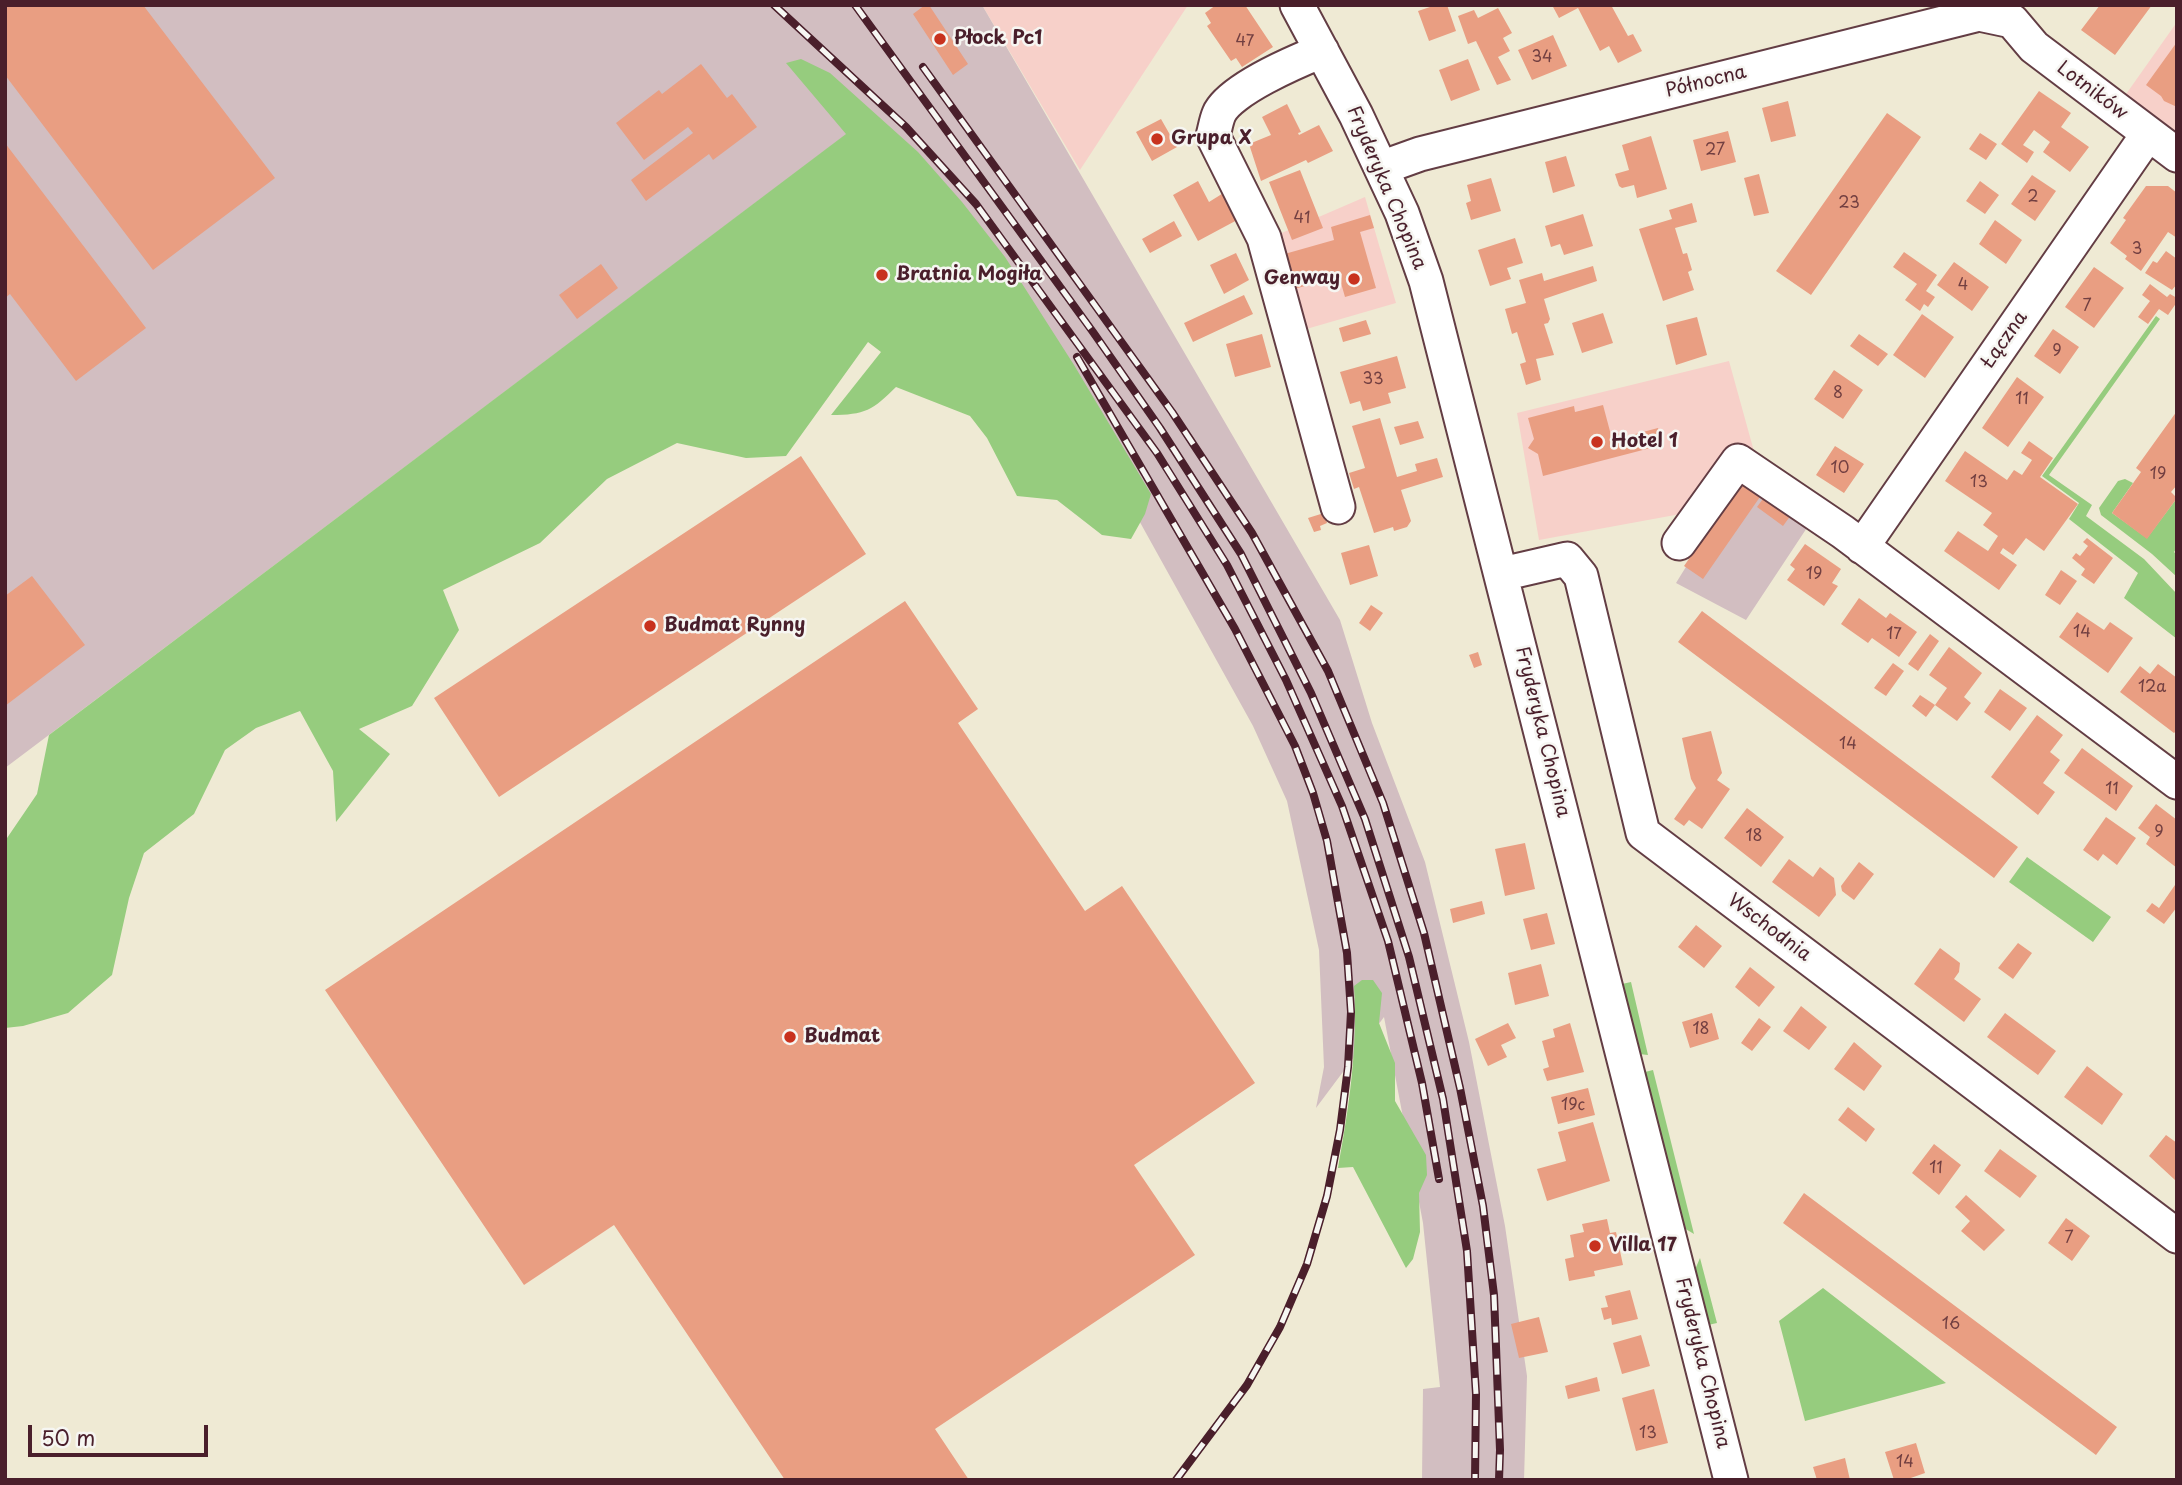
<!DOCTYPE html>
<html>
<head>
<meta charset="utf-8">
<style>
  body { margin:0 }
  #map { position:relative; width:2182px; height:1485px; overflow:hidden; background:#efead4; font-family:"Playpen Sans",sans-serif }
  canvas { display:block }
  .frame { position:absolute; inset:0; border:7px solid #4a1f2b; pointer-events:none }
  .scale { position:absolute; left:28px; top:1425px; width:180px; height:32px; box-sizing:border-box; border:4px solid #4a1f2b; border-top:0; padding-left:9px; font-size:21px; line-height:24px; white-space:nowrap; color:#4a1f2b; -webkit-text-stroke:5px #f6f6f2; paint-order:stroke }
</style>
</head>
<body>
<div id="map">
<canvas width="2182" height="1485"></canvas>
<div class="frame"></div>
<div class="scale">50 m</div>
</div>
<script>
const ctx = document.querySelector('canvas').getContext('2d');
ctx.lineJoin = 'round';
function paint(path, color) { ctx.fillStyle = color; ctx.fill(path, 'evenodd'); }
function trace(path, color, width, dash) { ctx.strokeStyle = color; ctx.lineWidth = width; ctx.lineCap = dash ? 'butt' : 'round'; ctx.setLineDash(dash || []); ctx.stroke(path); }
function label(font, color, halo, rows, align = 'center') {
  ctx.font = font + ' "Playpen Sans",sans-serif'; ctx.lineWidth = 5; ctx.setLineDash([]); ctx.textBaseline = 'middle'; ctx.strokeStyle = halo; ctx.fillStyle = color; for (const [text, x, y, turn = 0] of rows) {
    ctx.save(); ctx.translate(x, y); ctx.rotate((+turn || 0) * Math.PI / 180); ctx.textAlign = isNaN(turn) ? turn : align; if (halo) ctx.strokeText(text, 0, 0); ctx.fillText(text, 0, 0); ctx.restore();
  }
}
const built = new Path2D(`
  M982,5H1188L1080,170Z
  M2177,22V133L2124,97Z
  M1365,197L1396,303L1303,330L1277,235Z
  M1729,361L1755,455L1724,506L1539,540L1517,413Z`);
const industrial = new Path2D(`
  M5,5H982L1340,620L1372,723L1425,862L1469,1042L1505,1226L1527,1376L1524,1480H1422L1423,1389L1440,1387L1423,1223L1384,1017L1316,1108L1324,1067L1319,950L1287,801L1253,726L1040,342L847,134L5,768Z
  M1755,455L1824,502L1746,620L1676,583Z`);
const green = new Path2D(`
  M801,59L830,73L918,152L962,202L1005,257L1074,365L1151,494L1145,514L1131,539L1102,535L1057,500L1017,496L987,438L970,416L896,387C873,410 865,415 831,415L881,352L868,342L786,456L746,458L677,443L607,479L540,543L443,590L459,630L412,706L359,729L390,754L336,822L333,771L300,711L256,728L225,750L194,814L144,853L129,898L112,975L68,1013L23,1026L5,1028V841L37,794L49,735L846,134L786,63Z
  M2156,316L2160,319L2049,475L2092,505L2086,516L2144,559L2177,594V639L2124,598L2138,573L2069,519L2079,503L2042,476Z
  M2125,479L2133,483L2112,513L2147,538L2177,498V548L2174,552L2177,555V577L2152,554L2101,515L2099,508L2118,481Z
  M2027,857L2111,917L2093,942L2009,882Z
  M1362,980H1373L1382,993L1379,1023L1395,1063V1101L1426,1155L1427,1175L1419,1193L1420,1232L1413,1259L1406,1268L1353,1167L1338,1168C1349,1107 1358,1048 1354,986Z
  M1631,982L1648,1055L1639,1054L1622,984Z
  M1653,1070L1694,1234L1684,1228L1644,1075L1645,1072Z
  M1700,1258L1717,1323L1708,1325L1694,1272Z
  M1823,1288L1946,1383L1805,1421L1779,1321Z`);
const building = new Path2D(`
  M5,5H143L275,178L153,270L5,75Z
  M925,5H929L968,64L953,75L913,14Z
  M1216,5H1245L1273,47L1242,67L1236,58L1231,61L1207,26L1211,23L1205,13Z
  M1436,5H1447L1456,31L1429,41L1418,11Z
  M1552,5H1611L1628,36L1633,34L1642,51L1618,63L1609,46L1600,51L1578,8L1559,18Z
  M2100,5H2152L2115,55L2081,30Z
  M1498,8L1512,33L1503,38L1510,51L1498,57L1511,80L1497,85L1476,41L1468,44L1458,16L1474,10L1478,18Z
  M1553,35L1567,66L1532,80L1518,50Z
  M2177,42V107L2164,101L2161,96L2146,85Z
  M1468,59L1480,90L1451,101L1439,70Z
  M701,64L727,98L732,94L757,127L713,160L709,154L646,201L631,180L693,133L688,127L644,160L616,123L659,90L662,94Z
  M2039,91L2071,113L2061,127L2089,147L2070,172L2043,152L2050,142L2034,130L2023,145L2034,152L2027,163L2001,144Z
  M1788,101L1796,136L1771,142L1762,108Z
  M1287,104L1301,132L1298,133L1299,135L1319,125L1333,151L1308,163L1306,160L1261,181L1249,144L1271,135L1262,117Z
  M1887,113L1921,137L1811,295L1776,271Z
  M1161,119L1177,147L1152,161L1136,132Z
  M1728,131L1736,162L1701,171L1693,140Z
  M1980,133L1997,144L1986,160L1969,149Z
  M1651,136L1667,189L1637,198L1634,185L1622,188L1619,186L1615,174L1629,170L1622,145Z
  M5,143L146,328L76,381L10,294L5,298Z
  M1566,156L1575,186L1553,193L1545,162Z
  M1300,170L1323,228L1292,240L1269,182Z
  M1759,174L1769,213L1754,216L1744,178Z
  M2032,175L2056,191L2035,221L2011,204Z
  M1491,178L1501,211L1471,220L1466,203L1471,201L1467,185Z
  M1198,181L1209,202L1225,192L1239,219L1198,241L1173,195Z
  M1980,181L1999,195L1985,214L1966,201Z
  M2146,186H2168L2177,193V238L2168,232L2141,271L2125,259L2127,256L2110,243L2126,220L2123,218Z
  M1692,203L1697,222L1675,228L1683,254L1687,253L1692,270L1688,272L1694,290L1663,301L1639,229L1672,219L1669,210Z
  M1583,214L1593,246L1564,255L1560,244L1551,247L1545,226Z
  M1370,215L1374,228L1360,232L1376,288L1345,297L1339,276L1291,290L1281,255L1334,240L1331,227Z
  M1995,220L2022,240L2006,264L1979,244Z
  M1174,221L1182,236L1150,253L1142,239Z
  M1515,238L1523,263L1507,268L1511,279L1490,286L1478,250Z
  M2166,251L2177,259V284L2172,290L2145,273L2153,261L2157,263Z
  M1904,252L1937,275L1926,291L1935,297L1928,307L1924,304L1920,311L1905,300L1917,284L1893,267Z
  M1236,253L1249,280L1224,294L1210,265Z
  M1954,262L1989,287L1972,311L1937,285Z
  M601,264L618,288L577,319L559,295Z
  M1593,266L1597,281L1544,299L1550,319L1548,323L1544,324L1554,355L1536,359L1541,380L1526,385L1520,364L1526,362L1517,332L1512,334L1505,309L1526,303L1519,280L1542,273L1544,281Z
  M2094,267L2124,288L2094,328L2065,307Z
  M2150,284L2167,297L2170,294L2177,298V302L2168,315L2159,309L2148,324L2138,317L2150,301L2142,295Z
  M1244,295L1253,314L1193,342L1184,323Z
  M1603,313L1613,343L1582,353L1572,323Z
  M1922,314L1954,337L1925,378L1893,355Z
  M1697,317L1707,355L1676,365L1666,325Z
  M1366,320L1371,334L1343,342L1339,328Z
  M2053,329L2079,347L2060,374L2034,356Z
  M1262,334L1271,367L1235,377L1226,344Z
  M1859,334L1888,354L1878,366L1850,346Z
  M1397,356L1406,388L1388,393L1391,403L1363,411L1360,401L1350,404L1340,372Z
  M1834,370L1863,390L1843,419L1814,399Z
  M2017,377L2044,397L2008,447L1982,428Z
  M1603,405L1611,435L1622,432L1624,437L1658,428L1662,445L1543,476L1538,454L1528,448L1534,439L1528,418L1574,406L1575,412Z
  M2177,411V485L2171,492L2177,498L2147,539L2112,513L2141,472L2136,468Z
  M1380,418L1397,477L1417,471L1415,464L1437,458L1443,477L1401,490L1411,521L1407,527L1394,531L1393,527L1374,533L1359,487L1354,489L1349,473L1365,468L1352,426Z
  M1418,421L1424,438L1400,445L1394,427Z
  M2029,441L2053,458L2040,477L2078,504L2044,551L2026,538L2013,555L2003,548L2000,553L2017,565L1999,590L1944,551L1958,531L1988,551L1998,536L1983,525L1992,513L1945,481L1965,451L2007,480L2014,470L2022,475L2032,460L2021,453Z
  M1835,446L1864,464L1844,493L1816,475Z
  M801,456L866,554L499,797L434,698Z
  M1743,481L1762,494L1703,579L1684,566Z
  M1765,496L1791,515L1783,526L1757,507Z
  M1324,513L1327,523L1320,526L1321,530L1314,532L1308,518Z
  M2087,538L2113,558L2094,584L2081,575L2085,569L2072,558L2076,553L2080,556L2088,546L2083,542Z
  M1805,544L1841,569L1832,583L1838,586L1824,606L1787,580L1795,569L1790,565Z
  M1369,545L1378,576L1350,585L1341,553Z
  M2061,570L2077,581L2060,605L2045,595Z
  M32,576L85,645L5,706V596Z
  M1859,598L1886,618L1890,613L1917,632L1899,657L1872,638L1868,643L1841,624Z
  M905,601L978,709L958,723L1085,911L1122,886L1255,1083L1134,1165L1195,1255L935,1429L969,1480H785L614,1225L524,1285L325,990Z
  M1371,605L1383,613L1370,631L1359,623Z
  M1702,611L2018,847L1994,878L1678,642Z
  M2077,612L2104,630L2110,622L2133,638L2108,673L2059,637Z
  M1930,634L1939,641L1918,671L1908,664Z
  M1949,647L1982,673L1964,697L1971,703L1957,721L1935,705L1947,688L1929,675Z
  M1478,652L1482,665L1474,668L1469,655Z
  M1893,663L1904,671L1886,696L1874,688Z
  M2158,664L2177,678V730L2174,733L2120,692L2140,666L2150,674Z
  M2000,689L2027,708L2010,731L1984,712Z
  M1920,695L1935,705L1926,717L1912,706Z
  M2037,715L2063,735L2050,752L2060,760L2043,783L2055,792L2038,815L1991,777Z
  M1711,731L1722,773L1717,780L1730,789L1702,829L1689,820L1684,826L1674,819L1696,788L1691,779L1682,738Z
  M2082,748L2133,786L2116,811L2064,773Z
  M2156,804L2177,820V868L2146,844L2150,837L2138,828Z
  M1747,808L1784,837L1761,867L1724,838Z
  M2106,817L2136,838L2117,865L2103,854L2098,861L2083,850Z
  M1525,843L1535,889L1505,896L1495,849Z
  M1789,859L1813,877L1820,867L1834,878L1836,895L1819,917L1772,882Z
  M1859,862L1874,874L1854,900L1842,891L1841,886Z
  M2175,885L2177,907L2164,924L2146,911L2152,903L2159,908Z
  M1482,901L1485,914L1453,923L1450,909Z
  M1547,913L1555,944L1531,950L1523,919Z
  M1696,925L1722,946L1704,968L1678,947Z
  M2018,943L2032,953L2013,979L1998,968Z
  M1940,948L1960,963L1959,972L1954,979L1981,999L1964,1022L1914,984Z
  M1541,964L1549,996L1515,1005L1508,973Z
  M1750,967L1775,987L1759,1007L1735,987Z
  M1801,1006L1827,1027L1809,1050L1783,1031Z
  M1712,1013L1719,1039L1690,1048L1682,1022Z
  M2005,1013L2056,1051L2038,1075L1987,1037Z
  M1759,1018L1771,1027L1752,1051L1741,1043Z
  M1508,1023L1516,1038L1501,1045L1507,1057L1488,1066L1475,1039Z
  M1570,1023L1584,1072L1547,1081L1543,1069L1549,1067L1542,1041L1555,1037L1553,1029Z
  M1854,1042L1882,1066L1864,1091L1834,1069Z
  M2087,1066L2123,1094L2102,1125L2064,1097Z
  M1588,1088L1595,1115L1558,1124L1551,1097Z
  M1848,1107L1875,1129L1866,1142L1838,1120Z
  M1593,1122L1610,1181L1547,1201L1537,1169L1566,1161L1558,1132Z
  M2166,1135L2177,1143V1177L2175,1180L2149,1156Z
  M1934,1144L1961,1165L1939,1195L1912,1173Z
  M2000,1149L2037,1176L2020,1198L1984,1171Z
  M1804,1193L2117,1427L2096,1455L1783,1223Z
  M1966,1195L2005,1230L1984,1251L1961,1231L1970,1221L1955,1207Z
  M2066,1218L2090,1236L2072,1261L2048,1243Z
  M1607,1219L1610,1233L1616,1232L1623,1265L1594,1271L1595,1276L1569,1281L1565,1259L1574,1257L1570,1235L1584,1232L1582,1224Z
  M1630,1290L1638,1319L1612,1325L1611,1318L1604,1320L1601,1308L1608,1307L1605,1296Z
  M1539,1317L1548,1352L1519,1358L1511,1324Z
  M1641,1335L1650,1366L1622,1374L1613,1343Z
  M1597,1377L1600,1391L1568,1399L1565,1386Z
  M1654,1389L1668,1443L1636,1451L1622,1398Z
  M1916,1443L1925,1473L1905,1480H1894L1885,1452Z
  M1845,1458L1850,1480H1817L1813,1467Z`);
const minor = new Path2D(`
  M1297,5L1356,115L1402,213L1426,281L1731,1480
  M2012,21L2034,47L2177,155
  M1322,51C1297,61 1229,90 1219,114C1216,121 1215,129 1213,136L1264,238L1338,507
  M1381,168L1420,154L1979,14L2012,21
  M1679,543L1738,461L1843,532L2177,782
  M1862,547L2148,134
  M1502,574L1567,559L1581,576L1643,833L2177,1236`);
const rail = new Path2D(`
  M774,5L906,127L976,204L1157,453L1227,565L1286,680L1342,806L1388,941L1422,1083L1439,1179
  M855,5L1093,332L1160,428L1241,554L1311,693L1365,819L1409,957L1443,1099L1467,1251L1476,1394L1475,1480
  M923,67L1172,412L1252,533L1328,671L1383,803L1424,933L1460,1088L1483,1206L1494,1295L1500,1450L1499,1480
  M1077,357L1235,629L1295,746L1313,793L1327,841L1347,953L1351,1012L1348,1067L1340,1130L1327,1196L1307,1264L1280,1327L1247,1385L1176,1480`);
const markers = [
  [940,39,7,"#c8321e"],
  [1157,139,7,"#c8321e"],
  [882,275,7,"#c8321e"],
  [1354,279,7,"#c8321e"],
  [1597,442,7,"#c8321e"],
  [650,626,7,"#c8321e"],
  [790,1037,7,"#c8321e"],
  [1595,1246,7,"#c8321e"]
];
const numberNames = [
  ["47",1245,42],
  ["34",1542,58],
  ["27",1715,151],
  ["2",2033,198],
  ["23",1849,204],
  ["41",1302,219],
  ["3",2137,250],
  ["4",1963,286],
  ["7",2087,307],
  ["9",2057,352],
  ["33",1373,380],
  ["8",1838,394],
  ["11",2022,400],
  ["10",1840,469],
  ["19",2158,475],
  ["13",1979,483],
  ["19",1814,575],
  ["14",2082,633],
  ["17",1894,635],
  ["12a",2152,688],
  ["14",1848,745],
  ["11",2112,790],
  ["9",2159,833],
  ["18",1754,837],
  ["18",1701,1030],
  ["19c",1573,1106],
  ["11",1936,1169],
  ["7",2069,1239],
  ["16",1951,1325],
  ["13",1648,1434],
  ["14",1905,1463]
];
const poiNames = [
  ["Płock Pc1",954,39],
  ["Grupa X",1171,139],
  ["Bratnia Mogiła",896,275],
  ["Genway",1340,279,"right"],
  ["Hotel 1",1611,442],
  ["Budmat Rynny",664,626],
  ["Budmat",804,1037],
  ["Villa 17",1609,1246]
];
const streetNames = [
  ["Północna",1706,82,-14],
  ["Lotników",2092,91,37],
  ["Fryderyka Chopina",1386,188,67],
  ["Łączna",2005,340,-55],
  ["Fryderyka Chopina",1542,732,76],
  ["Wschodnia",1769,928,37],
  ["Fryderyka Chopina",1702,1363,76]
];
paint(built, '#f7d0c9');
paint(industrial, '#d2bec1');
paint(green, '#96cc7e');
paint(building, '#e99e82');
trace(minor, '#633d44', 37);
trace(minor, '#fff', 33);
trace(rail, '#4a1f2b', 8);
trace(rail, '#f6f6f2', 5, [16]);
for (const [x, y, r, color] of markers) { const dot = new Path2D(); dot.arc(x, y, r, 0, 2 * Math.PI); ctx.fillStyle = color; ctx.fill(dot); trace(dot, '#f6f6f2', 2.5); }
label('16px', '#723f41', null, numberNames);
label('bold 19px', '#4a1f2b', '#f6f6f2', poiNames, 'left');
label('19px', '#4a1f2b', '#f6f6f2', streetNames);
</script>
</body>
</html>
